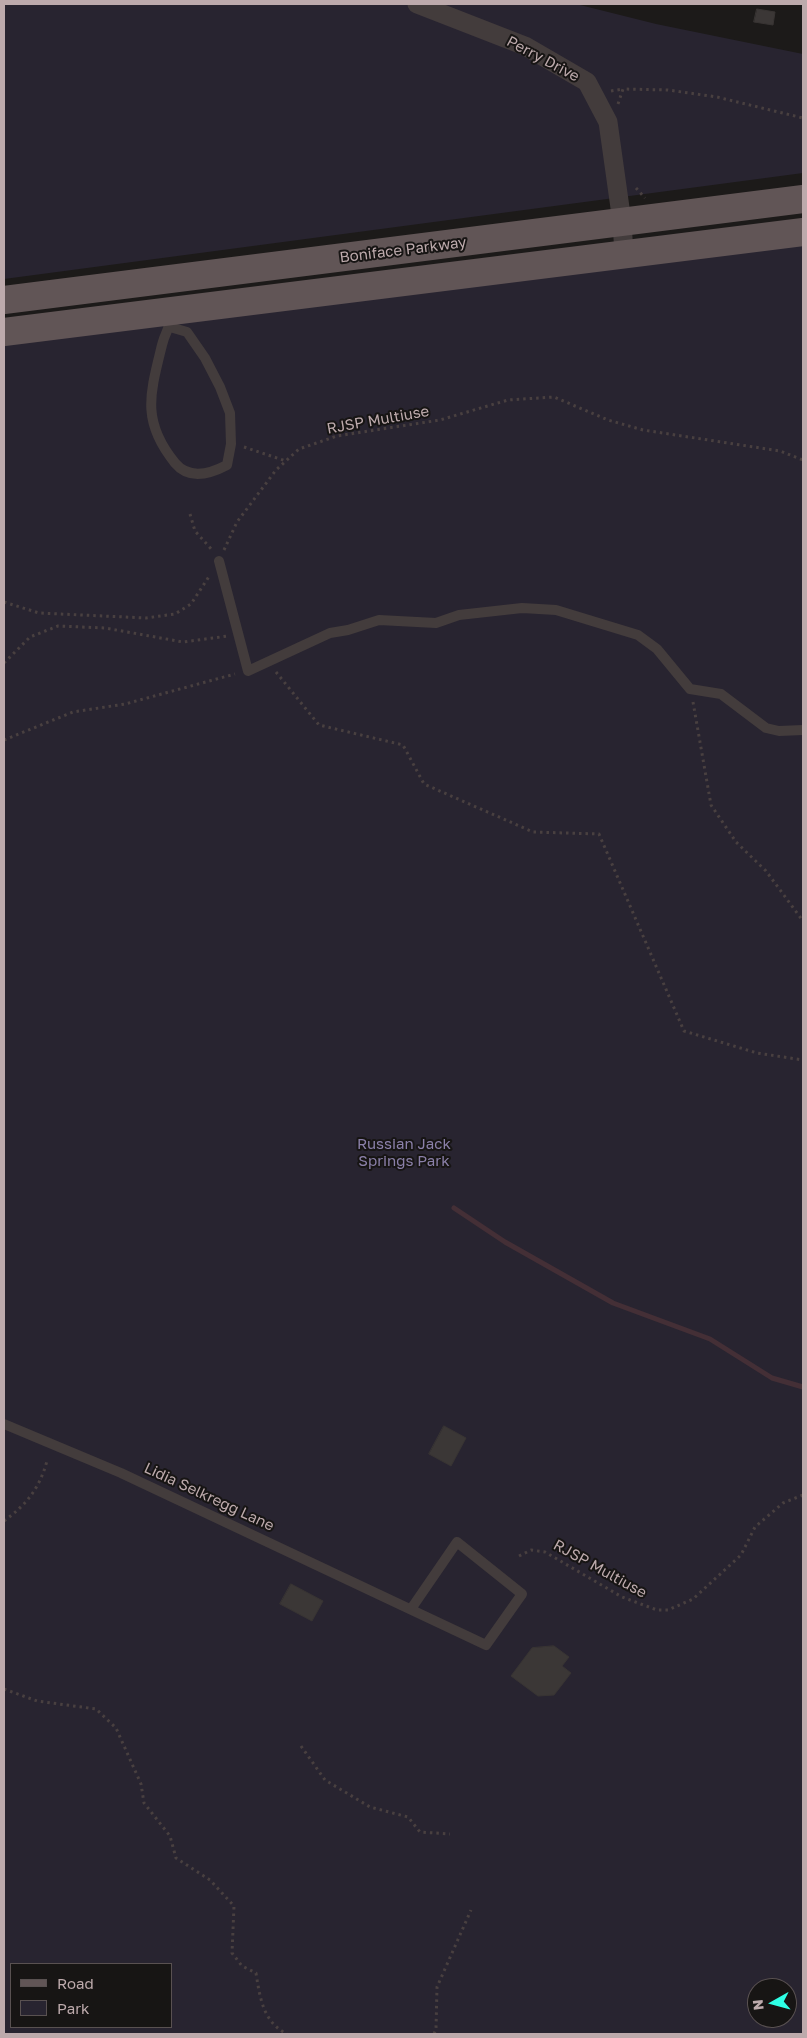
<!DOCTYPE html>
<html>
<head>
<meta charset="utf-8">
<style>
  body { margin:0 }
  #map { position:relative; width:807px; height:2038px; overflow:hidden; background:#1c1a19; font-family:"Golos Text",sans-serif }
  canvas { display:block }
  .frame { position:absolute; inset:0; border:5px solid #bdaaac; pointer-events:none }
  .legend { position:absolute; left:10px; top:1963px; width:162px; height:65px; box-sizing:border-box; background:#171514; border:1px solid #595151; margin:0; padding:6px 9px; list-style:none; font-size:15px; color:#bdaaac }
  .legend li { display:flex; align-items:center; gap:10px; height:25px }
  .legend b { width:25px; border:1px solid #595151 }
  .north { position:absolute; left:747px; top:1978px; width:50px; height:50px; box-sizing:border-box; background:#171514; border:1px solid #595151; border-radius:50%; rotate:263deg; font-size:14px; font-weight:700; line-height:20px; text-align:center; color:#bdaaac }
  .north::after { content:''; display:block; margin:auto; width:18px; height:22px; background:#2effe5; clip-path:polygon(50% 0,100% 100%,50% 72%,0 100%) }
</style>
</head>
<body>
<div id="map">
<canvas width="807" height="2038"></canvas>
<div class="frame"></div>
<ul class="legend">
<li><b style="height:6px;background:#615556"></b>Road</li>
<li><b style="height:14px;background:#282430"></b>Park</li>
</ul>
<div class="north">N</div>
</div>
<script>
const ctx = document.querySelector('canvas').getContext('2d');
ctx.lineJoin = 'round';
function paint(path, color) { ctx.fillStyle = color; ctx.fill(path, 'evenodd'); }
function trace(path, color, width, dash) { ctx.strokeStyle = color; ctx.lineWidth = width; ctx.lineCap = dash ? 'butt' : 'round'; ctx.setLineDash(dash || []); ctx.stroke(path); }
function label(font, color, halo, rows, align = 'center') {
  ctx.font = font + ' "Golos Text",sans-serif'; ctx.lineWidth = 4; ctx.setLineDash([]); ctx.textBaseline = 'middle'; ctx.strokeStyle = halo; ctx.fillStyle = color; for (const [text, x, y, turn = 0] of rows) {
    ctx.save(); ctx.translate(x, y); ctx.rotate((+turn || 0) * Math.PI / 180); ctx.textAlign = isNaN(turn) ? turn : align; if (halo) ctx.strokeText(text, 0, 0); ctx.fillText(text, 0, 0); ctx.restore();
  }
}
const green = new Path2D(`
  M4,4H576L656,24L803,54V173L4,279Z
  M803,244V2034H4V342ZM11,1964H171V2027H11ZM757,1988H787V2018H757Z`);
const stream = new Path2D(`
  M454,1208L505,1242L613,1303L710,1339L772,1378L803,1387`);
const building = new Path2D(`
  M757,9L775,12L773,25L754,22Z
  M444,1426L466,1438L451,1466L429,1454Z
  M291,1584L323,1601L312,1621L280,1604Z
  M554,1646L569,1657L562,1666L571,1673L554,1695L538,1696L511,1676L532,1648Z`);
const path = new Path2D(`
  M611,91L623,89
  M618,104L623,89L668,90L717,97L803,118
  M636,188L645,198
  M244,447L286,461
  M190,514L195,531L213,551
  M224,550L237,522L276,470L299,449L337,436L440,420L508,400L554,397L608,420L643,430L780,451L803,460
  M4,602L39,613L146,618L175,614L191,604L210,575
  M4,663L30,637L58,626L105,628L183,642L228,636
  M276,672L319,725L403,745L424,784L533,832L599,834L684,1031L757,1053L803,1060
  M693,702L711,805L736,842L766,871L803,921
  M4,740L73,712L125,704L235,674
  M4,1521C27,1504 39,1489 47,1461
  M519,1556L531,1550L545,1552L622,1597L657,1610H668L693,1599L741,1555L755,1527L783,1503L803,1495
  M4,1689L37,1701L96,1709L116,1728L141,1784L144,1803L170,1836L176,1858L210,1880L234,1906L232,1953L242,1966L256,1973C260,1998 263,2022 287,2034
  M301,1746L325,1780L370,1807L408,1817L420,1832L450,1834
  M434,2034L436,2029L437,1987L471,1910`);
const lane = new Path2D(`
  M168,312C171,332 166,328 162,345C150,394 141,421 175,463C189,480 210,474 227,465L231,444L230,413L220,387L205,358L187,332L170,327
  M219,561L248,671L330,633L348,630L379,620L436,623L459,615L522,608L556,610L638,635L657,649L690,689L721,694L766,728L779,731L803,730
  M4,1424L121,1473L486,1645L522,1594L457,1542L411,1609`);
const street = new Path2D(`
  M417,4L525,46L587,82L608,122L622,222L624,254`);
const primary = new Path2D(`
  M4,300L803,199
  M4,332L803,232`);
const streetNames = [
  ["Perry Drive",543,59,28],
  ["Boniface Parkway",403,250,-7],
  ["RJSP Multiuse",378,420,-10],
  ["Lidia Selkregg Lane",209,1497,25],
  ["RJSP Multiuse",600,1569,29]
];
const parkNames = [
  ["Russian Jack",404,1144],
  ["Springs Park",404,1161]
];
paint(green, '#282430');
trace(stream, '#442f36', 5);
paint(building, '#3b3736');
trace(building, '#383433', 1);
trace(path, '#494040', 3, [2.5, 4]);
trace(lane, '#433c3c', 10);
trace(street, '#433c3c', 19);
trace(primary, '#615556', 28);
label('15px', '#bdaaac', '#171514', streetNames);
label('15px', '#8b80a9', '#171514', parkNames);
</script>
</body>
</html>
